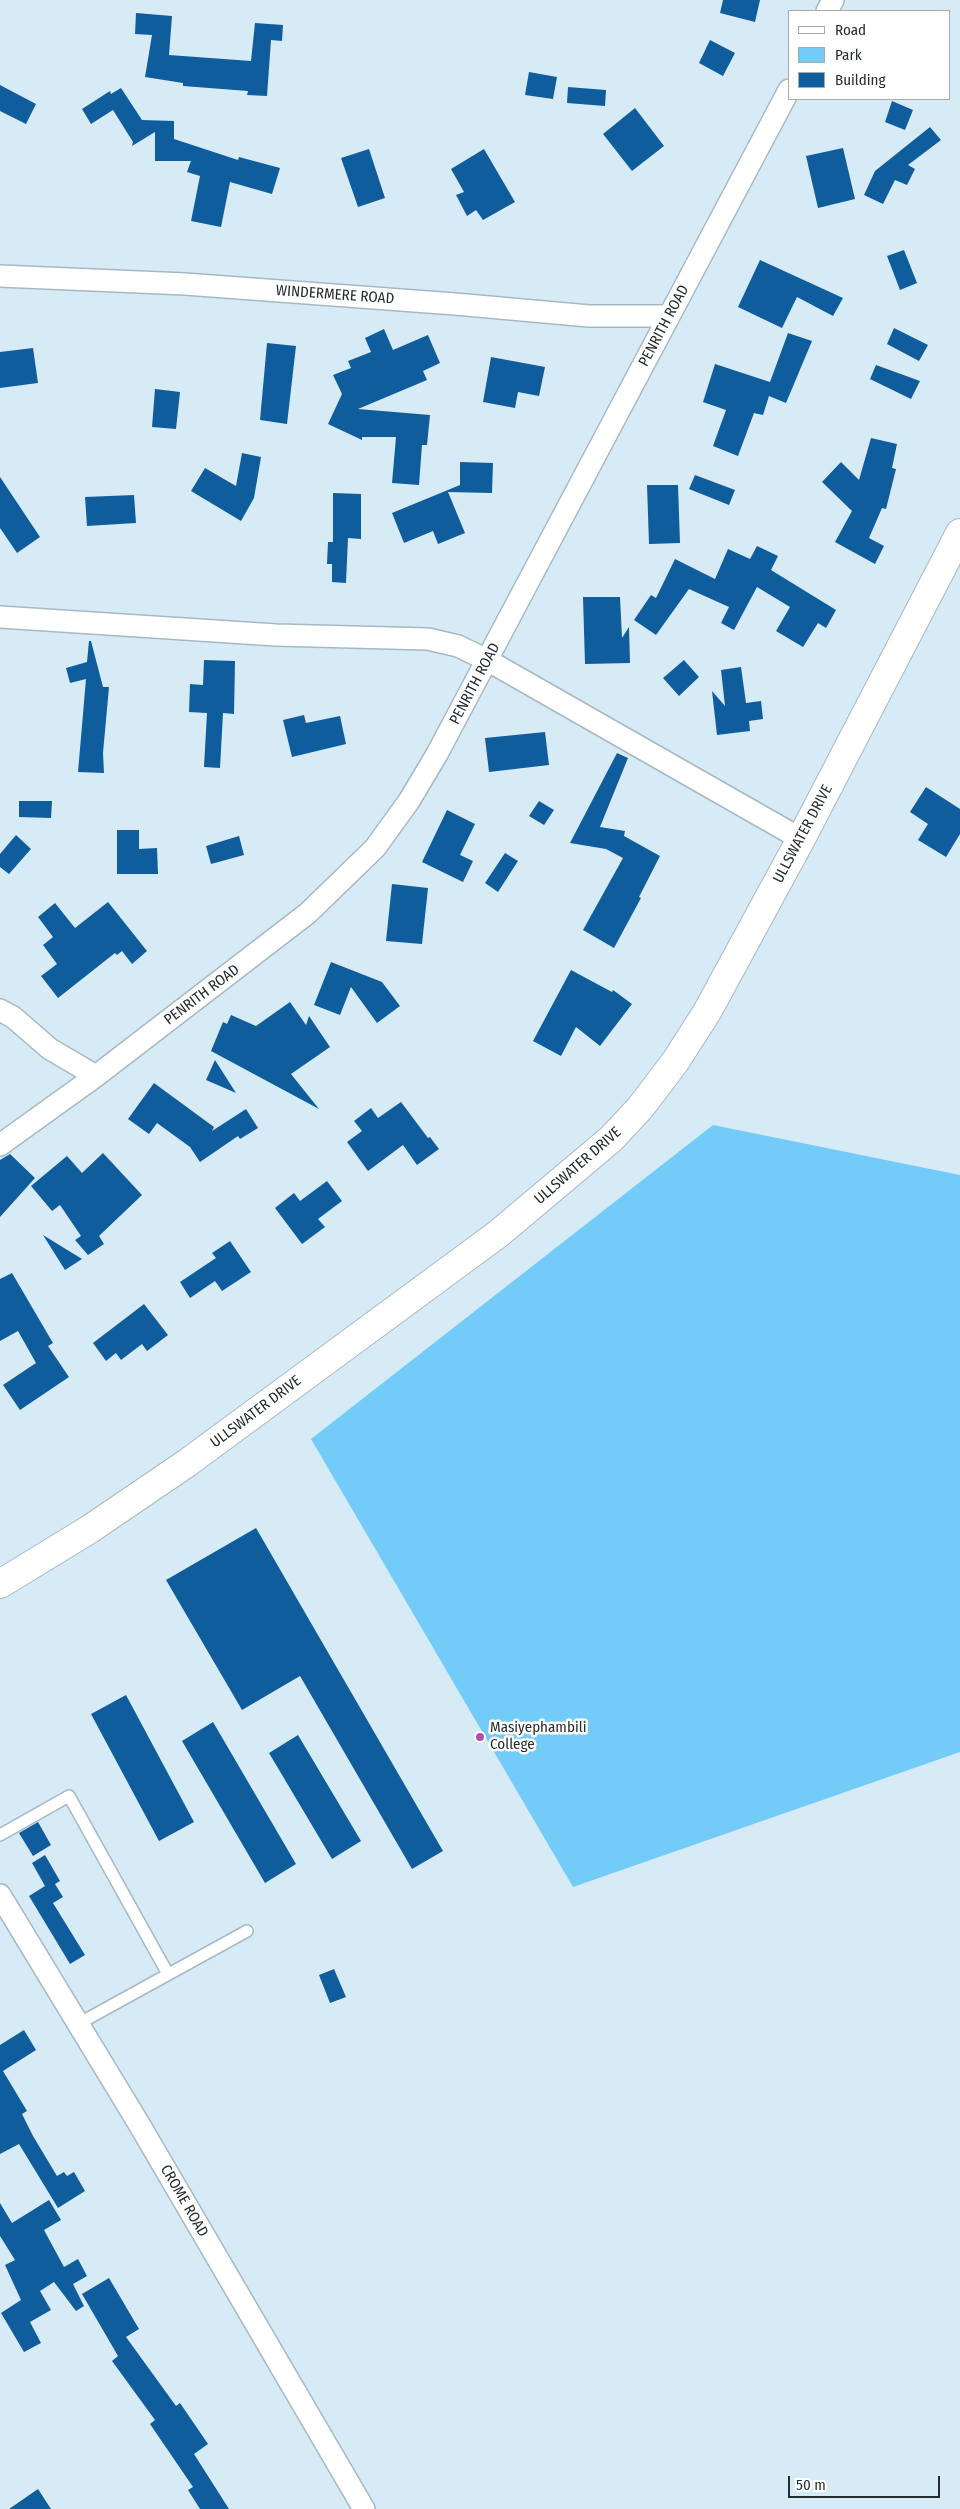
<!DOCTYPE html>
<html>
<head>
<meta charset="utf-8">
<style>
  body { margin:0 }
  #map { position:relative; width:960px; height:2509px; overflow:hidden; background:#d7ebf6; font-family:"Fira Sans Condensed",sans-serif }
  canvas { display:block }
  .legend { position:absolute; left:788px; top:10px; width:162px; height:90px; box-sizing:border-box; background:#fff; border:1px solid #a7abac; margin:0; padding:6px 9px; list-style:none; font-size:15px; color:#242c2f }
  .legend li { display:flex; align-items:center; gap:10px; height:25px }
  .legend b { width:25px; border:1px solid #a7abac }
  .scale { position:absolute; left:788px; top:2476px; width:152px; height:22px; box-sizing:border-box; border:2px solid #242c2f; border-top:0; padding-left:6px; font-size:15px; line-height:18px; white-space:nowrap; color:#242c2f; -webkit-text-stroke:4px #fff; paint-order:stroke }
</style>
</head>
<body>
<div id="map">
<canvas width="960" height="2509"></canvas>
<ul class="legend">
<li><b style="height:6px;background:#fff"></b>Road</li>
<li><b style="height:14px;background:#73ccf7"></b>Park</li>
<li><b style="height:14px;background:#0f5d9c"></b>Building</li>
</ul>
<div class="scale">50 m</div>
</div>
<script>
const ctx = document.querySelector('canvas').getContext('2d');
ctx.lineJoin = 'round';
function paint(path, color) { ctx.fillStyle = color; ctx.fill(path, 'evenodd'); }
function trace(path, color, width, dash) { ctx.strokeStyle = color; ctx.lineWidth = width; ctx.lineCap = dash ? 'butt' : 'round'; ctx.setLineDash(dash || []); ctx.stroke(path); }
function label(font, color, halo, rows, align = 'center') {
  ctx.font = font + ' "Fira Sans Condensed",sans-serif'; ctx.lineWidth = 5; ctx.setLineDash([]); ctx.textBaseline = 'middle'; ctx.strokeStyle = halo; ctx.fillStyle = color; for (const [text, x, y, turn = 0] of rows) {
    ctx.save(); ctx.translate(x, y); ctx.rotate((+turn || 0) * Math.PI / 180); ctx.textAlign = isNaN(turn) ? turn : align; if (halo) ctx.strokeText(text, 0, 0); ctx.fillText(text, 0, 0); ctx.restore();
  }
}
const green = new Path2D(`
  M713,1125L960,1175V1752L573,1887L311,1439Z`);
const building = new Path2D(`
  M723,0H760L755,22L720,13Z
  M136,13L172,16L169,55L251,61L255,23L283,25L282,41L271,40L267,96L247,95L248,91L183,86V83L145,77L152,35L135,34Z
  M710,40L735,53L723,76L699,63Z
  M529,72L557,77L553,99L525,95Z
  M0,85L36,104L26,124L0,111Z
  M568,87L606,90L605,106L567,103Z
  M121,88L142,120L174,121V139L238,160L239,157L280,168L272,194L230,182L221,227L191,221L200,176L187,172L191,161H155V132L132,146L133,142L113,110L91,124L82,109L110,91L111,94Z
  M892,101L913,110L905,130L885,122Z
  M635,108L664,146L632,171L603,134Z
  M930,127L941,140L908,165L915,169L907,185L895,180L883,204L864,195L875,171Z
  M843,148L855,199L818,208L806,156Z
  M369,149L385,198L358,207L341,158Z
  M484,149L515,202L483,220L476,210L467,216L456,195L464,192L451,169Z
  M904,250L917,283L900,290L887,256Z
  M760,260L843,298L833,316L797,297L782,328L738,307Z
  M894,328L928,345L919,361L887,344Z
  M384,329L393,350L428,335L440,363L423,371L427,380L358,409L430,415L427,445H422L419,485L392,483L396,437H362V440L328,424L342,394L333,375L351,368L348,361L371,352L365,338Z
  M788,333L812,341L786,403L769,396L763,415L754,413L738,456L713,446L726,410L703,402L715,364L770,382Z
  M267,343L296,346L287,424L260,420Z
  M33,348L38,383L0,388V352Z
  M491,357L545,367L539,396L518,392L515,408L483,402Z
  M876,365L920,381L911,399L870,379Z
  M155,389L180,392L176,429L152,427Z
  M871,438L897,444L892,468L896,469L886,509L882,508L869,538L884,546L875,564L835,542L852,511L822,482L841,462L859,480Z
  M242,453L261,457L254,498L241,521L191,491L205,468L236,486Z
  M460,462L493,463L492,493L448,492L465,533L438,544L433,531L404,543L392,513L460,485Z
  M695,475L735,490L729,505L689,489Z
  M0,477L40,537L17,553L0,528Z
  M647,485H678L680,543L649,544Z
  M333,493L361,494V539L348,538L346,583L332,582V564H327L328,542H333Z
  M134,495L136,523L87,526L85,497Z
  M757,546L778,556L771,570L836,610L826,628L818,623L803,647L776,631L790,607L757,587L734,630L721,623L729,607L689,589L656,635L634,620L651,595L656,598L675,559L715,579L728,549L750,559Z
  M583,597H620L622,638L629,627L630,663L585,664Z
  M89,641H91L103,687H109L103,753L104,773L78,772L86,679L70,683L66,668L87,662Z
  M204,660L235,661L234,714L223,713L220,768L204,767L207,713L189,712L190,684L203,685Z
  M684,660L699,677L679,696L663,678Z
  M741,667L746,703L761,701L763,719L749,721L750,731L717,735L712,691L725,706L721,670Z
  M304,715L306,723L340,716L346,744L292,757L283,720Z
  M545,732L549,765L489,772L485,738Z
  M617,753L628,758L600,827L625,831L624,836L660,856L639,897L641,898L614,948L583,930L623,858L606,849L570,843Z
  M926,787L960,809V834L946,857L918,840L928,824L910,812Z
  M19,801H52L51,818L19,817Z
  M539,801L554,810L544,825L529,816Z
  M447,810L475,824L460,855L473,861L463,882L422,862Z
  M117,830H139V849L157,848L158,874H117Z
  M16,835L31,849L9,874L0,867V854Z
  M239,836L244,855L211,864L206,846Z
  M505,853L518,861L498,892L485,883Z
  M392,884L428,888L422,944L386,941Z
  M108,902L147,951L132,964L122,951L117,955L115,953L58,998L41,976L57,964L43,945L53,937L38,917L55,903L75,928Z
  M331,962L382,982L400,1006L377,1023L351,987L340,1015L314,1005Z
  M571,970L612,992L613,990L632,1004L600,1046L576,1027L561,1056L533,1041Z
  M290,1002L306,1025L309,1016L330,1047L291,1074L319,1109L211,1051L223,1022L227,1024L231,1015L256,1026Z
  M215,1060L236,1093L206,1080Z
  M154,1083L214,1127L212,1131L246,1109L258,1128L240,1139L238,1136L200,1162L190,1147L157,1123L149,1134L128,1119Z
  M401,1102L428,1138L430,1137L439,1149L417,1165L403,1145L368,1171L347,1142L362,1131L354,1121L371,1108L378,1118Z
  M103,1153L142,1195L99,1236L104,1244L88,1255L75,1240L81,1236L60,1205L52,1211L31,1186L67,1156L82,1173Z
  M10,1154L35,1178L0,1217V1160Z
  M327,1181L342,1201L318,1219L325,1227L302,1244L275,1208L294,1193L300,1201Z
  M43,1235L82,1259L65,1270Z
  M230,1241L251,1272L222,1291L215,1281L190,1298L180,1282L216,1258L212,1253Z
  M12,1273L53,1343L48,1346L69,1377L20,1410L3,1385L36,1363L18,1331L0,1341V1279Z
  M144,1304L168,1335L147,1351L142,1344L121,1360L116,1353L106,1361L93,1343Z
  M256,1528L443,1851L412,1869L300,1676L242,1710L166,1580Z
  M126,1695L194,1822L159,1841L91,1714Z
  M213,1722L296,1864L265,1883L182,1741Z
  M298,1735L361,1841L332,1859L269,1753Z
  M38,1822L51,1845L33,1856L19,1833Z
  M45,1855L60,1881L55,1884L63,1897L53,1903L85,1955L70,1964L29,1896L45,1886L32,1863Z
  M334,1969L346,1997L330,2003L319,1975Z
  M24,2030L36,2050L3,2071L27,2111L22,2114L33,2136L57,2176L64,2172L67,2176L74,2172L85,2191L58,2208L19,2144L0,2154V2045Z
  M49,2200L61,2220L44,2230L64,2267L78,2259L87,2276L73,2284L84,2306L76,2311L54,2282L40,2291L51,2310L30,2322L41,2343L24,2352L1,2313L21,2300L5,2265L15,2260L0,2236V2203L12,2223Z
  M109,2278L139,2329L126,2337L176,2406L180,2403L208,2444L194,2454L229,2509H200L188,2490L193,2487L150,2424L155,2420L112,2361L118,2356L82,2294Z
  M38,2489L51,2509H9Z`);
const lane = new Path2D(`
  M0,1835L69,1796L168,1974
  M78,2024L247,1931`);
const street = new Path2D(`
  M827,11L833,0
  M0,276L185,284L455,304L589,316H669
  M0,617L276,635L428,639L458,646L487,660L801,839
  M0,1010L13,1017L50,1049L96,1076
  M0,1145L96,1076L308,913L375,848L409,801L437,754L789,90
  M0,1895L139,2124L364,2509`);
const secondary = new Path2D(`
  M0,1584L90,1529L187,1463L498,1234L611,1139L640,1108L675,1062L707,1012L801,839L960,533`);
const markers = [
  [480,1737,5,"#ab4eb9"]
];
const streetNames = [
  ["WINDERMERE ROAD",335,295,4],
  ["PENRITH ROAD",664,326,-62],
  ["PENRITH ROAD",475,684,-62],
  ["ULLSWATER DRIVE",803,834,-62],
  ["PENRITH ROAD",202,995,-37],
  ["ULLSWATER DRIVE",578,1166,-41],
  ["ULLSWATER DRIVE",256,1412,-37],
  ["CROME ROAD",184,2201,60]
];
const poiNames = [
  ["Masiyephambili",490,1728],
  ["College",490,1745]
];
paint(green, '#73ccf7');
paint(building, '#0f5d9c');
trace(lane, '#a6b9c3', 14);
trace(street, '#a6b9c3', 24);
trace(secondary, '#a6b9c3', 30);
trace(lane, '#fff', 11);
trace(street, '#fff', 21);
trace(secondary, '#fff', 28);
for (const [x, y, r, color] of markers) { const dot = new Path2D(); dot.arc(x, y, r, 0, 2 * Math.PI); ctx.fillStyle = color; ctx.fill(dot); trace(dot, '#fff', 2); }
label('15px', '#242c2f', '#fff', streetNames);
label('15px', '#242c2f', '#fff', poiNames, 'left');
</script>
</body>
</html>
